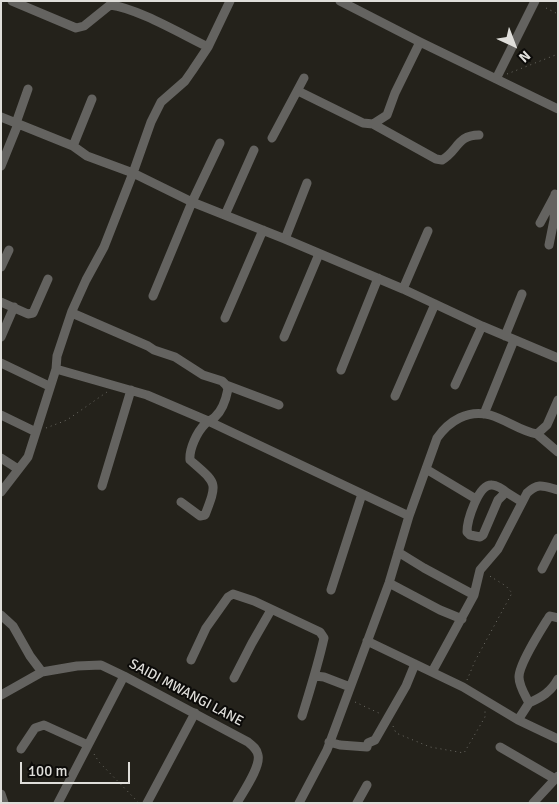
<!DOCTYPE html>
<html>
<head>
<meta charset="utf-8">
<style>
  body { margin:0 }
  #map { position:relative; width:559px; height:804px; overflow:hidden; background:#24221b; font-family:Signika,sans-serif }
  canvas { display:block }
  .frame { position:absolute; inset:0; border:2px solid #dfdeda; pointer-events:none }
  .north { position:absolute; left:489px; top:20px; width:50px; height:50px; -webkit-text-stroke:4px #0c0b09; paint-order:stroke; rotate:137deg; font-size:14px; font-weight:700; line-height:20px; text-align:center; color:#dfdeda }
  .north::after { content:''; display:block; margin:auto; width:18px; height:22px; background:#dfdeda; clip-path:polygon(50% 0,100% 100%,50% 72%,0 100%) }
  .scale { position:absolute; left:20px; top:762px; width:110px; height:22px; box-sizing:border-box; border:2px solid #dfdeda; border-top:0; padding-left:6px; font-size:15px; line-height:18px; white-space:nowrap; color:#dfdeda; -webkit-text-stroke:4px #0c0b09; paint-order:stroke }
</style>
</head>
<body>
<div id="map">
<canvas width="559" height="804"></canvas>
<div class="frame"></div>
<div class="north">N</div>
<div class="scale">100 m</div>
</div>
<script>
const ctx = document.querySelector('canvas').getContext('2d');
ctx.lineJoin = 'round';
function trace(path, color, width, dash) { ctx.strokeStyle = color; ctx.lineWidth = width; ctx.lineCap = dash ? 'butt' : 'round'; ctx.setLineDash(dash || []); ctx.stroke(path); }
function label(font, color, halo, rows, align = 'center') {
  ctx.font = font + ' Signika,sans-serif'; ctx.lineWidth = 4; ctx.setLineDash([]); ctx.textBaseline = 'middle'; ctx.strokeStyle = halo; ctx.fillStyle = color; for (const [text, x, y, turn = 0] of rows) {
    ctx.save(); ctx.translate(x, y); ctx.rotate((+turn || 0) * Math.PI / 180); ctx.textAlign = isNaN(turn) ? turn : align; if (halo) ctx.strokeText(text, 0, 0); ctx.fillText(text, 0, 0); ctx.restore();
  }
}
const path = new Path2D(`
  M546,8L558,14
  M507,74L558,54
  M46,428L67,420L107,392
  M467,680L475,661L512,593L506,586L488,575
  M355,702L381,714
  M393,726L396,733L430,747L464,753L485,717V710
  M94,754L99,762L138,802`);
const minor = new Path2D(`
  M12,1L76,28L84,26L110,5C137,8 181,34 208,47
  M340,1L420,42L558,109
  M496,79L535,1
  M298,91L363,123L373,124L387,115L395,93L420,42
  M1,117L73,146L87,156L133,173L192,202L285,239L403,289L482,326L558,358
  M16,123L28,89
  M373,124L436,159L442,160C458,151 457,135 479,135
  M272,138L304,78
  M73,146L92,99
  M1,166L18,124
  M225,215L254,150
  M540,223L555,195
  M285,239L307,183
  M549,245L554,220L555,194
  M1,267L9,250
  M403,289L428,231
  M153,296L192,202L220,143
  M1,302L28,314L33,313L48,279
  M72,313L148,346L154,350L175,357L203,375L222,381L226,385L279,405
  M225,318L263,230
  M505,336L522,294
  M1,337L14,307
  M284,337L319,254
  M1,363L49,386
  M56,369L147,395L208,421L409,516
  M341,370L378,278
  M455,385L482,326
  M395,396L435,304
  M484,414L514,340
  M1,415L36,432L28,457L1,492
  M36,432L56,369L57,356L72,311L86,280L104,247L133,173L151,122L161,102L185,81L192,71L208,47L230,1
  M537,434L558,452
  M1,458L18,469
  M426,469L476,499
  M102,486L131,390
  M506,492L498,500L483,535L480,537L470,535L467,532C467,521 478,484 492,485C496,485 503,489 506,492L522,502
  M181,502L200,516L205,515C218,481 217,484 190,460C189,449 197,432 205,424C208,421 212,420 215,417C223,410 226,399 228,389L226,385
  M398,552L424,568L474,595
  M542,569L558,538
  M389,583L440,610L462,619
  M331,590L362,494
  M1,615L13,626L30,656L42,672
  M558,618L550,616L549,617C541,630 519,664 519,677C519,686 525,695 529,703C542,697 551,692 558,679
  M367,641L463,687L518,720L558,739
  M191,660L206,628L228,597L233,594L254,601L320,632L324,638C318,665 310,690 302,716
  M432,672L474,595L480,570L498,549L527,493C538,482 544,486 558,490
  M315,676L324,677L350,687
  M234,678L252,643L271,610
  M1,695L42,672L77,666L101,665L124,676L248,742C253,746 257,749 258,755C261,767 243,792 237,803
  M518,720L529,703
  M329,742L340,745L367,747L368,743L375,740L406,686L415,664
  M500,747L555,779
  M21,749L35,728L44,725L88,745
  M1,794L4,803
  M58,803L124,676
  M147,803L195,713
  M299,803L327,750L389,583L409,516L437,438C449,421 468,409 490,415C507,420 520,431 537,434L547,425L558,400
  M357,803L367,785
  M533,803L558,776`);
const streetNames = [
  ["SAIDI MWANGI LANE",186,693,28]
];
trace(path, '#6d6c66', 1, [1, 4]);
trace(minor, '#646360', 9);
label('14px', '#dfdeda', '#0c0b09', streetNames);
</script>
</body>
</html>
